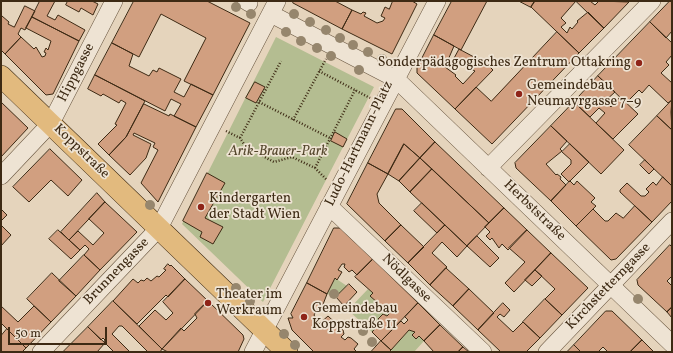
<!DOCTYPE html>
<html>
<head>
<meta charset="utf-8">
<style>
  body { margin:0 }
  #map { position:relative; width:673px; height:353px; overflow:hidden; background:#e5d4bc; font-family:Vollkorn,serif }
  canvas { display:block }
  .frame { position:absolute; inset:0; border:2px solid #3d2a14; pointer-events:none }
  .scale { position:absolute; left:8px; top:327px; width:99px; height:18px; box-sizing:border-box; border:2px solid #3d2a14; border-top:0; padding-left:5px; font-size:12px; line-height:14px; white-space:nowrap; color:#3d2a14; -webkit-text-stroke:3px #eee3d3; paint-order:stroke }
</style>
</head>
<body>
<div id="map">
<canvas width="673" height="353"></canvas>
<div class="frame"></div>
<div class="scale">50 m</div>
</div>
<script>
const ctx = document.querySelector('canvas').getContext('2d');
ctx.lineJoin = 'round';
function paint(path, color) { ctx.fillStyle = color; ctx.fill(path, 'evenodd'); }
function trace(path, color, width, dash) { ctx.strokeStyle = color; ctx.lineWidth = width; ctx.lineCap = dash ? 'butt' : 'round'; ctx.setLineDash(dash || []); ctx.stroke(path); }
function label(font, color, halo, rows, align = 'center') {
  ctx.font = font + ' Vollkorn,serif'; ctx.lineWidth = 3.5; ctx.setLineDash([]); ctx.textBaseline = 'middle'; ctx.strokeStyle = halo; ctx.fillStyle = color; for (const [text, x, y, turn = 0] of rows) {
    ctx.save(); ctx.translate(x, y); ctx.rotate((+turn || 0) * Math.PI / 180); ctx.textAlign = isNaN(turn) ? turn : align; if (halo) ctx.strokeText(text, 0, 0); ctx.fillText(text, 0, 0); ctx.restore();
  }
}
const green = new Path2D(`
  M276,37L374,87L263,302L182,224Z
  M335,278L347,286L336,297L327,294Z
  M368,289L373,293L370,296L385,310L388,308L392,311L387,316L383,314L378,318L381,322L372,332L348,310Z
  M409,330L413,331L424,341L414,352H393L391,350Z`);
const building = new Path2D(`
  M40,1H55L47,16L55,20L58,15L85,30L79,41L32,17Z
  M68,1H92L98,4L93,15L81,8L79,12L66,5Z
  M134,1H207L250,23L213,95L184,81L206,38L161,14L139,57L112,43Z
  M294,1H335L352,10L342,29L293,3Z
  M393,1H412L417,4L392,54L342,29L352,10L361,14L363,12L366,13L364,16L377,23L383,21L385,18L381,16L385,7L389,9Z
  M452,1H487L461,50L434,35Z
  M519,1H535L531,7Z
  M535,1H576L561,18L566,23L561,27L567,33L570,27L572,29L578,22L577,21L588,12L604,28L579,53L531,7Z
  M576,1H590L595,5L599,1L629,2L604,28Z
  M670,1H672V31L666,38L650,22Z
  M25,6L35,11L25,30L21,28L18,34L21,37L5,54L1,50V18L2,16L9,22L8,24L14,27Z
  M32,17L79,41L53,94L46,95L5,54L21,37L34,49L36,47L42,57L45,56L46,53L44,52L46,48L48,50L51,41L26,28Z
  M650,22L672,43V55L666,62L669,65L661,73L672,83V100L668,103L649,85L642,93L639,90L626,103L598,76Z
  M557,32L579,53L492,144L455,109L476,87L491,101Z
  M434,35L454,46L445,67L456,75L455,76L463,84L475,71L453,60L459,49L487,64L493,70L455,109L417,73V68Z
  M112,43L133,54L129,66L149,76L153,70L157,72L159,68L181,79L174,92L184,97L191,84L213,95L196,127L174,116L181,104L171,99L165,111L95,75Z
  M95,75L145,101L126,137L109,155L98,144L117,125L115,124L126,103L121,100L119,103L103,94L101,96L88,89Z
  M598,76L615,92L605,101L611,107L620,97L638,114L613,139L596,123L605,113L599,108L590,117L574,102Z
  M255,82L265,87L256,103L246,98Z
  M672,100L671,112L672,130L657,116Z
  M1,102L28,128L1,157Z
  M574,102L624,150L601,174L551,126Z
  M144,104L169,116L170,114L196,127L158,202L141,183L158,150L153,147L155,143L134,133L133,135L151,144L146,158L130,175L109,155L126,137Z
  M396,109H402L435,142L420,158L404,144L388,174L368,163Z
  M657,116L672,130V186L629,145Z
  M551,126L567,141L560,149L562,151L546,164L556,175L557,174L561,177L560,179L566,185L551,201L516,168L515,163Z
  M335,132L347,139L343,147L331,141Z
  M435,142L504,208L489,223L420,158Z
  M404,144L420,158L399,181L388,174Z
  M570,144L589,162L569,182L561,174L571,164V160L562,152Z
  M50,149L82,180L68,196L51,180L29,202L13,187Z
  M420,158L432,169L410,192L399,181Z
  M645,160L654,169L649,174L640,165Z
  M368,163L388,174L377,194L379,203L401,225L385,241L347,204Z
  M432,169L489,223L467,246L410,192Z
  M207,173L225,183L205,218L223,227L213,244L200,237L202,232L183,221Z
  M663,177L672,186V201L652,222L620,192V190L627,183L641,196H645L649,192L646,189L653,182L656,185Z
  M570,181L574,185L577,181L595,198L591,202L596,206L576,226L551,201Z
  M97,193L105,202L69,240L61,232Z
  M105,202L137,232L100,270L84,255L89,249L85,245L80,250L69,240L78,231L93,245L104,233L89,219Z
  M422,203L445,225L437,233L414,211Z
  M635,206L652,222L616,259L611,260L576,226L593,209L605,221H608L616,213L623,218Z
  M504,208L527,230L508,250L502,244L499,248L492,238L490,240L486,236L490,232L485,227Z
  M1,209L7,215L1,221Z
  M1,225L11,235L1,246Z
  M401,225L424,247L408,263L385,241Z
  M445,225L467,246L457,257L442,242L432,253L447,267L430,285L408,263Z
  M334,228H340L373,259L357,275L352,270L349,272L344,267L345,264H342L338,270L342,272L337,280L335,278L327,294L307,283Z
  M58,230L80,250L71,259L49,239Z
  M527,230L551,253L514,292L505,283L525,262L509,248Z
  M477,236L499,258L490,267L467,246Z
  M670,245L672,247V276L667,281L672,286V307L667,312L638,285L637,280Z
  M551,253L588,288L562,315L545,299L555,289L535,270Z
  M84,255L100,270L76,296L59,281Z
  M373,259L418,303L381,341L372,332L381,322L378,319L383,314L387,316L392,311L388,308L386,310L370,296L373,293L355,277Z
  M168,264L170,266L171,265L185,279L168,297L166,295L137,324L113,301L133,279L138,283L141,280L144,281L147,278L151,281L157,276L159,277L166,270L164,269Z
  M446,268L469,289L453,306L430,285Z
  M535,270L542,276L532,286L525,280Z
  M52,273L76,296L51,322L27,299Z
  M185,279L208,301L162,349L139,326L155,310L166,320L173,313L163,302Z
  M307,283L327,294L322,307L319,306L314,315L319,324L328,316L343,330L344,334L341,337L345,340L348,337L351,338L358,344L354,349L357,352H314L292,330L288,318H293L291,314Z
  M349,284L357,292L344,306L336,297Z
  M469,289L494,313L478,330L453,306Z
  M545,299L562,315L540,338L523,322Z
  M113,301L162,349L160,352H148L122,326H119L112,334L130,352H114L104,342L105,340L103,338L101,340L88,327Z
  M208,301L243,335L244,339L238,352H168L162,349L181,328L184,331L197,318L195,314Z
  M418,303L440,325L424,341L419,336L416,339L412,335L415,332L409,330L391,350L381,341L401,321L404,324L408,320L405,317Z
  M503,303L510,310L504,317L500,314L497,317L513,332L523,322L540,338L526,352H501L478,330Z
  M1,306L18,322L34,306L51,322L26,348L1,323Z
  M672,307V318L667,312Z
  M606,311H612L642,340L630,352H608L603,347L598,352H581L574,345Z
  M440,325L463,347L458,352H434L424,341Z
  M88,327L105,343L97,352H63Z
  M7,329L26,348L22,352H1V336Z
  M642,340L654,352H630Z
  M381,341L391,350L389,352H371Z
  M574,345L581,352H567Z
  M463,347L469,352H458Z`);
const path = new Path2D(`
  M319,71L370,98
  M259,102L330,138
  M293,120L326,59
  M226,131L240,138L246,147L274,162L292,157L315,168L327,180
  M240,138L281,61
  M315,168L355,90`);
const minor = new Path2D(`
  M246,1L249,3
  M271,14L396,79L672,344
  M488,168L652,1
  M1,176L51,123L114,1
  M329,206L483,352
  M41,352L159,228L277,1
  M253,352L437,1
  M547,352L672,221`);
const major = new Path2D(`
  M1,76L287,352`);
const trees = [
  [236,7],
  [251,14],
  [294,14],
  [310,22],
  [326,30],
  [286,32],
  [340,38],
  [301,41],
  [353,45],
  [317,48],
  [368,52],
  [331,56],
  [382,59],
  [359,70],
  [150,205],
  [236,288],
  [334,294],
  [638,299],
  [250,301],
  [363,331],
  [284,334],
  [372,342],
  [295,345]
];
const markers = [
  [639,63,4,"#8f2418"],
  [519,94,4,"#8f2418"],
  [201,207,4,"#8f2418"],
  [208,303,4,"#8f2418"],
  [304,317,4,"#8f2418"]
];
const poiNames = [
  ["Sonderpädagogisches Zentrum Ottakring",631,63,"right"],
  ["Gemeindebau",527,86],
  ["Neumayrgasse 7–9",527,102],
  ["Kindergarten",209,199],
  ["der Stadt Wien",209,215],
  ["Theater im",216,295],
  ["Werkraum",216,311],
  ["Gemeindebau",312,309],
  ["Koppstraße 11",312,325]
];
const streetNames = [
  ["Hippgasse",77,73,-63],
  ["Ludo-Hartmann-Platz",360,144,-64],
  ["Koppstraße",81,152,44],
  ["Herbststraße",534,211,44],
  ["Brunnengasse",117,272,-46],
  ["Nödlgasse",406,279,44],
  ["Kirchstetterngasse",609,287,-46]
];
const parkNames = [
  ["Arik-Brauer-Park",278,152]
];
paint(green, '#b4bd91');
paint(building, '#d19f80');
trace(building, '#3d2a14', 1);
trace(minor, '#67543e', 18);
trace(major, '#3d2a14', 22);
trace(path, '#3d2a14', 2.5, [1, 2]);
trace(minor, '#eee3d3', 17);
trace(major, '#e2ba7e', 21);
ctx.fillStyle = '#96866d';
for (const [x, y] of trees) { ctx.beginPath(); ctx.arc(x, y, 5, 0, 2 * Math.PI); ctx.fill(); }
for (const [x, y, r, color] of markers) { const dot = new Path2D(); dot.arc(x, y, r, 0, 2 * Math.PI); ctx.fillStyle = color; ctx.fill(dot); trace(dot, '#eee3d3', 1.5); }
label('14px', '#3d2a14', '#eee3d3', poiNames, 'left');
label('14px', '#3d2a14', '#eee3d3', streetNames);
label('italic 14px', '#55472d', '#eee3d3', parkNames);
</script>
</body>
</html>
